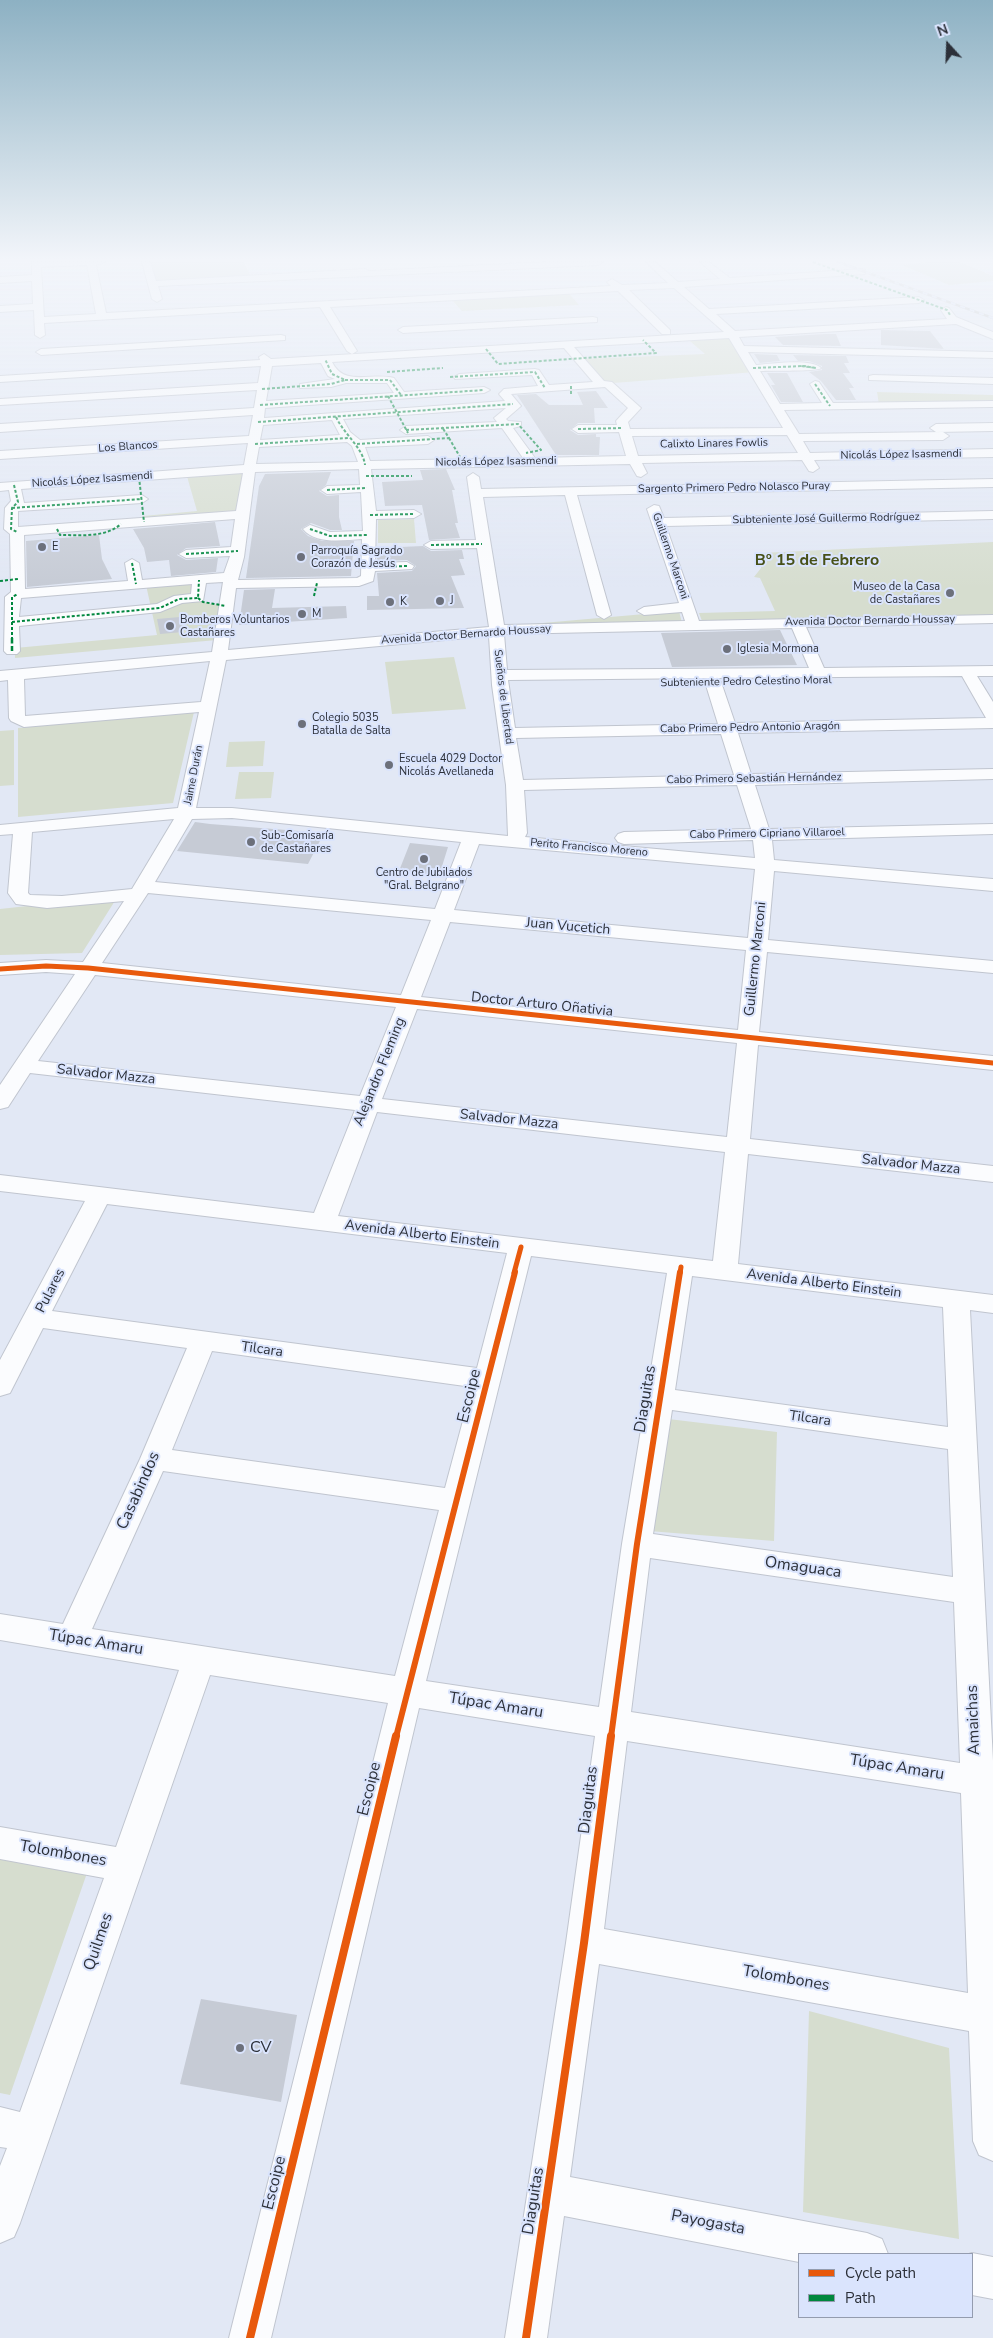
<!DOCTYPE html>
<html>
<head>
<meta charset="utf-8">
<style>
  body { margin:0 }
  #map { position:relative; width:993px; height:2338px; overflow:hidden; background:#e2e8f5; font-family:"Nunito Sans",sans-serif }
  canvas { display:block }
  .legend { position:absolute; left:798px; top:2253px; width:175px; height:65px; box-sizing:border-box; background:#dae4fd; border:1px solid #949caf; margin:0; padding:6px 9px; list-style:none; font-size:15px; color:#2c3039 }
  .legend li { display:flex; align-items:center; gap:10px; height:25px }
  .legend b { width:25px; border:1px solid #949caf }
  .north { position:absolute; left:923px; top:20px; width:50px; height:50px; -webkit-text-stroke:4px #dae4fd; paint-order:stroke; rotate:340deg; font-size:14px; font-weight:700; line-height:20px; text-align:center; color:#2c3039 }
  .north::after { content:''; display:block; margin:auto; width:18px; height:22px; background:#2c3039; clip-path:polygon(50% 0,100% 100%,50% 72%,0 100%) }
</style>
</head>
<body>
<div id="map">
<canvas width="993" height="2338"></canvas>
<ul class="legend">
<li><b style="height:6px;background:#e8590c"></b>Cycle path</li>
<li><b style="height:6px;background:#00873e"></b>Path</li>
</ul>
<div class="north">N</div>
</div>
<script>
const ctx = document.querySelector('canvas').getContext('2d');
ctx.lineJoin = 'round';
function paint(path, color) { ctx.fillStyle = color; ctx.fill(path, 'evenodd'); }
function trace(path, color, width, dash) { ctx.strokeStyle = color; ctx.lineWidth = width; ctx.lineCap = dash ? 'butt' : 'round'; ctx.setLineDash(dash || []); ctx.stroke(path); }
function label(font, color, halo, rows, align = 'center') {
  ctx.font = font + ' "Nunito Sans",sans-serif'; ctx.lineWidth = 4; ctx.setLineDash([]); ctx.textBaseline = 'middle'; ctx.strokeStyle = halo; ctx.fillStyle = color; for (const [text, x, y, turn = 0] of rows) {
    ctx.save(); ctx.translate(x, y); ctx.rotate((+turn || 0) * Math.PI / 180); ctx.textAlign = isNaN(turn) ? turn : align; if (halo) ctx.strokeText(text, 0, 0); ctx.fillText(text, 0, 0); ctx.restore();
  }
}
const green = new Path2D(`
  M149,262H244L251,277L155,283Z
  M930,262H960L993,276V281L949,285L902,265Z
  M567,291L579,305L462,311L449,297Z
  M732,334L756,372L601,384L580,359L705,354L685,337Z
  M877,392L993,395V404L879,405Z
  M250,468L242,513L144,522L143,516L197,511L186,473Z
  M414,519L416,543H378V520Z
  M993,542V616L702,621L699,613L775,611L760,578L754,577L761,568L760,553Z
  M196,580C199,606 201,602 226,606L217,640L15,658V648L157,635L146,585Z
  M679,611L682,623L531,624Z
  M454,657L466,709L392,714L385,662Z
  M194,712L173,803L18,817V728Z
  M14,730V785L0,786V731Z
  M265,741L263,766L226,767L229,742Z
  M239,772H274L271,798L235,799Z
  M118,896L82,953L0,955V909Z
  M660,1418L777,1432L774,1541L649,1531Z
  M0,1859L87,1873L10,2095L0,2093Z
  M809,2011L949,2048L959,2239L803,2212Z`);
const building = new Path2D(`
  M881,330L930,331L944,349L881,345Z
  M825,334H836L841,346L783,345L775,337Z
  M754,354L777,355L780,361L760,363Z
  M793,355L846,356L849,363H844L850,373H843L854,388H849L856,400H836L821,381L809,372L822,370V366L809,361H798Z
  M767,373H787L803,402H781L771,385H775Z
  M596,391L608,408H594L595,423H578L570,430L578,435L596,434V437H600L599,455H556L517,395L536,394L549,405H583L577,392Z
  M446,469L455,490H452L458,523H455L460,538L429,540L422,505L385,506L382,482L423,480L420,470Z
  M331,472L326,485L319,491L327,496L339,495V517L342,530H330L311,523L301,529L308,536L322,541H354L351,576L246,578L259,486L265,474Z
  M215,522L220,546L186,548L177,555L186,560L218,558L216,572L171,576L169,560L147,562L144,548L133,529Z
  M99,535L102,559L112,579L27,587L26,541Z
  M423,546L431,551L462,550L464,559H459L465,575L451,576L464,608L367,610V596H379L377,573L412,571L416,566L407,560L377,561V548Z
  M275,589L272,608L346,606L347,618L239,625L244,590Z
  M180,617L183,632L160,634L157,619Z
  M780,630L797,665L672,667L661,633Z
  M195,822L210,824L324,833L308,864L177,851Z
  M410,843L448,847L439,876L399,871Z
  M201,1999L297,2015L281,2102L180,2084Z`);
const minor = new Path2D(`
  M32,262H106L96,265L106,313L611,286L607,282L612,279L622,285L668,283L646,262H655L678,282L720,279L700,262H709L730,278L862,269L865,270V274L684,287L709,309L919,297L924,300L919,303L716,314L735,331L947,319L941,310L946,307L949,308L956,317L993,332V339L956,324L739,337L744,346L993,352V358L748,352L756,365C771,364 811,358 821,368C817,372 770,370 760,371L780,404L822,403L810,384L815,381L819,382L833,403L993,401V407L784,410L799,434L943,432L949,436L943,440L803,441L810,453L993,449V457L814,460L819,468L813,472L809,471L802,460L642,463L647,473L641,477L637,476L630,464L371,469L376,511L414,510L421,514L414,518L376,519L375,563L407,562L414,566L412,569L375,571L373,581L359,586L236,588L228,650L489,627L477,548L431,549L424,545L431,541L476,540L467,477L473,473L479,477L481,489L993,479V487L577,495L611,615L604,619L597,615L565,495L483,497L504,625L685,621L682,612L644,615L637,611L644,607L679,603L647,509L654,505L659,506L664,518L993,511V519L666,526L699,621L993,615V623L806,627L824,668L993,666V676H977L993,702V728L738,733L751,774L993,769V779L755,785L769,829L993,824V834L772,840L774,860L993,879V891L774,871L768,940L993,961V973L767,952L759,1032L993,1056V1070L758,1045L750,1139L993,1166V1182L748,1154L738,1264L993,1295V1313L970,1310L993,1761V2161L979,2155L973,2141L969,2031L599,1964L570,2177L867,2233L882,2239L888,2254H799V2262L564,2216L547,2338H505L566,1943L595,1736L419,1708L271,2338H229L388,1703L210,1675L20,2223L14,2237L0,2243V2166L7,2148L0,2147V2107L20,2112L104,1878L0,1859V1827L116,1847L179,1670L0,1640V1614L63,1624L140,1459L187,1348L43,1328L10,1393L0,1396V1360L85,1201L0,1191V1175L314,1213L355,1110L30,1073L8,1107L0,1109V1085L75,974L46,972L0,975V963L46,960L83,962L124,901L47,908L16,904L8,893L13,834L0,835V825L178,808L199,712L24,727L11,721L9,718L8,680L0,681V671L212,652L223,582L206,583L203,601L182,603L160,612L19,626L20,651L17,654H7L4,651L5,597L11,592L10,534L4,529L5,508L11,501L9,490L0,491V483L244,465L248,443L0,459V451L249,436L253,415L0,432V424L254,408L257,390L0,405V399L258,383L261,366L0,382V376L260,360L259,357L264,354L271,359L724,332L674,288L629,290L670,330V334H662L618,291L330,307L357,351L352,354L347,351L320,307L44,323L45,335L40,338L35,335L34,310L0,312V306L33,304L32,281L0,283V277L32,275ZM87,265L96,314L44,317L41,267ZM729,338L783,428L630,429L628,422L641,408L612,382L604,381L574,347ZM564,348L593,382L549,385L539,370L535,369L459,374L454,377L455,379L532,375L538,386L504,389L499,394L505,401L264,418L265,408L484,393L490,390L484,387L404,392L394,378C371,372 344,387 332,362ZM321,363L328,376L335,379L300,384V388L331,387L346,383H387L394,393L266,401L272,366ZM605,387L628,408L616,421L617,425H578L572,429L578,433L619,432L626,456L535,458L513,428L521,426V422L508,421L506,419L521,406L511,394ZM506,408L494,418L497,422L406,426L400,430L406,434L502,428L523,458L370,461L365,447L428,444L434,440L428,436L360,440L350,432L343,419ZM332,420L340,435L260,440L263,425ZM787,435L798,453L638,456L632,436ZM347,442L352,446L358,462L256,464L259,447ZM359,469L360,485L327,486L321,490L327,494L361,492L363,531L330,532L310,525L303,529C316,545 344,540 362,539L361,576L357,578L238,580L244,557L255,472ZM243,473L236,511L18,527V511L142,503L148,499L142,495L24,503L21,489ZM235,519L231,547L186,550L179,554L186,558L230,556L224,573L142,580L139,563L132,559L125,563L128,581L25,589L24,535ZM192,584L191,594L174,596L157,604L19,617L21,598ZM792,628L809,668L507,670L504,634ZM489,636L492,685L506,785L508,836L232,808H196L226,660ZM210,661L201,702L25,716L24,679ZM962,676L986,718L735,723L721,682L716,678ZM710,678L705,682L718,724L515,728L508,680ZM721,734L734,775L523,780L516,738ZM737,785L751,829L624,832L618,834L615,838L618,842L624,844L753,840L755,858L525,837L527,833L524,790ZM232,818L461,842L435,909L155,882L192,819ZM174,819L132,889L62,896L30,895L28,893L32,832ZM479,844L755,869L748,938L454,910ZM148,893L431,920L401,995L102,963ZM450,922L746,950L738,1030L421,997ZM95,975L396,1007L360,1096L38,1061ZM417,1009L737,1043L727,1137L382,1099ZM377,1112L725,1152L713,1261L338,1216ZM107,1204L507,1253L477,1368L52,1311ZM531,1256L667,1273L622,1544L599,1707L426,1681ZM692,1276L943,1307L948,1427L675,1390ZM212,1351L472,1387L445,1488L172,1450ZM672,1410L948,1449L953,1577L653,1534ZM163,1471L439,1510L395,1676L92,1629ZM650,1558L954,1602L960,1763L631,1712ZM627,1741L961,1793L968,1993L604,1929Z
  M142,262H150L156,281L365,269L369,271L548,262H603L598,265L158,286L162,299L157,302L152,299Z
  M593,317L597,318V322L403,333L398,330L403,327Z
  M281,335L285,336V340L41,355L36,352L41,349Z
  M873,375L993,378V384L869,380V376Z
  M993,423V431L936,432L930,428L936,424Z
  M972,2253L993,2257V2299L972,2295V2254H969Z`);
const rail = new Path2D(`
  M838,262L993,318`);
const quietFar1 = new Path2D(`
  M813,262L947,310L950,315
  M486,349L498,364L656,353L643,340
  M753,368L804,366L816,368L801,366
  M387,372L443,368
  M450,377L535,372L545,388
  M345,380H390L401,395
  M815,384L830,406
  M571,386V395
  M262,389L331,384L345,380L332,374L325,359
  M388,396L408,433
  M260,405L484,390
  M336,417C344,434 363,448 365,465
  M258,422L513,404
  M578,429L623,428
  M406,430L518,424L541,450L526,453
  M449,438L460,457
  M255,444L348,438
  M357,444L449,438L442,427
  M366,476H412
  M139,477L144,522
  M14,485L18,502L12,508L11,529L17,532
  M327,490L367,488
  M12,508L142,499
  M370,515L414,514
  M57,529L60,535C80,535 105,538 121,524
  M310,529L330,536L368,535
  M431,545L482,544
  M186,554L238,551
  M132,563L136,584
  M369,567L407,566
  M0,581L18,579
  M314,596L317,583
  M198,598L203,602L226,606
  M12,622L160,608L179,599L198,598L199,580
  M12,640V597L18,594`);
const quiet = new Path2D(`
  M12,638V651`);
const cyclewayFar2 = new Path2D(`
  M0,969L46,966L88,968L993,1063
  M514,1273L521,1247
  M680,1273L681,1267`);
const cyclewayFar1 = new Path2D(`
  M396,1737L515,1272
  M611,1737L637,1544L680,1272`);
const cycleway = new Path2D(`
  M250,2338L396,1736
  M526,2338L584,1943L611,1736`);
const markers = [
  [42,547,5,"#6c707b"],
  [301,557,5,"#6c707b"],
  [950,593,5,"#6c707b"],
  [440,601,5,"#6c707b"],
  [390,602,5,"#6c707b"],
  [302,614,5,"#6c707b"],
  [170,626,5,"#6c707b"],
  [727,649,5,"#6c707b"],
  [302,724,5,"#6c707b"],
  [389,765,5,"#6c707b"],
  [251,842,5,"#6c707b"],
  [424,859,5,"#6c707b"],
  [240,2048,5,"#6c707b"]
];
const farStreetnames = [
  ["Calixto Linares Fowlis",714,444,-1],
  ["Los Blancos",128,447,-4],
  ["Nicolás López Isasmendi",901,455,-1],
  ["Nicolás López Isasmendi",496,462,-1],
  ["Nicolás López Isasmendi",92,480,-4],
  ["Sargento Primero Pedro Nolasco Puray",734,488,-1],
  ["Subteniente José Guillermo Rodríguez",826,519,-1],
  ["Guillermo Marconi",670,556,71],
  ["Avenida Doctor Bernardo Houssay",870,621,-1],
  ["Avenida Doctor Bernardo Houssay",466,635,-4],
  ["Subteniente Pedro Celestino Moral",746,682,-1],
  ["Sueños de Libertad",503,697,83],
  ["Cabo Primero Pedro Antonio Aragón",750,728,-1],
  ["Jaime Durán",194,775,-79],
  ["Cabo Primero Sebastián Hernández",754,779,-1],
  ["Cabo Primero Cipriano Villaroel",767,834,-1],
  ["Perito Francisco Moreno",589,848,5]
];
const farPoinames = [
  ["E",52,547],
  ["Parroquía Sagrado",311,551],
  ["Corazón de Jesús",311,564],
  ["Museo de la Casa",940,587,"right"],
  ["de Castañares",940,600,"right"],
  ["J",450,601],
  ["K",400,602],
  ["M",312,614],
  ["Bomberos Voluntarios",180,620],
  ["Castañares",180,633],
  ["Iglesia Mormona",737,649],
  ["Colegio 5035",312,718],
  ["Batalla de Salta",312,731],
  ["Escuela 4029 Doctor",399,759],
  ["Nicolás Avellaneda",399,772],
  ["Sub-Comisaría",261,836],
  ["de Castañares",261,849],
  ["Centro de Jubilados",424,873,"center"],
  ["\"Gral. Belgrano\"",424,886,"center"]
];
const streetNames = [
  ["Juan Vucetich",568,927,5],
  ["Guillermo Marconi",756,959,-84],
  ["Doctor Arturo Oñativia",542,1005,6],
  ["Alejandro Fleming",380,1072,-68],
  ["Salvador Mazza",106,1075,6],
  ["Salvador Mazza",509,1120,6],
  ["Salvador Mazza",911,1165,6],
  ["Avenida Alberto Einstein",422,1235,7],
  ["Avenida Alberto Einstein",824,1284,7],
  ["Pulares",51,1291,-63],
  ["Tilcara",262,1350,8],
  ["Tilcara",810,1419,8]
];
const farDistrictnames = [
  ["Bº 15 de Febrero",817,561]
];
const nearStreetnames = [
  ["Escoipe",470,1396,-76],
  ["Diaguitas",646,1399,-81],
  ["Casabindos",139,1491,-66],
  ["Omaguaca",803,1568,8],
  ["Túpac Amaru",96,1643,9],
  ["Túpac Amaru",496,1706,9],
  ["Amaichas",974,1720,-92],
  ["Túpac Amaru",897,1768,9],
  ["Escoipe",370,1789,-76],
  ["Diaguitas",589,1800,-83],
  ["Tolombones",63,1854,10],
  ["Quilmes",99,1942,-71],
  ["Tolombones",786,1979,10],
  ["Escoipe",275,2183,-76],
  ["Diaguitas",534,2201,-81],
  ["Payogasta",708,2223,11]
];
const nearPoinames = [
  ["CV",250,2048]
];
paint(green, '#d6ddcf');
paint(building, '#c6cbd5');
trace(minor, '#c0c5cf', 2);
paint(minor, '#fbfcfe');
trace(rail, '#bdbfc2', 2.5);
trace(rail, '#dae4fd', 2, [5]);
trace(quietFar1, '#00873e', 2, [3, 2]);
trace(quiet, '#00873e', 2.5, [5.5, 2.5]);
trace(cyclewayFar2, '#e8590c', 5);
trace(cyclewayFar1, '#e8590c', 6);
trace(cycleway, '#e8590c', 8);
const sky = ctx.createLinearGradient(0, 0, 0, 589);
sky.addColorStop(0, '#8db1c3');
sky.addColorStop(0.44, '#f2f5fa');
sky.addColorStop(1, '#f2f5fa00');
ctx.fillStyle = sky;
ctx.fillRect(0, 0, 993, 589);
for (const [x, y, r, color] of markers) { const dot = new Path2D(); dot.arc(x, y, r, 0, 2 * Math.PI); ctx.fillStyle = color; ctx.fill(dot); trace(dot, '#dae4fd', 2); }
label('11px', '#2c3039', '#dae4fd', farStreetnames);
label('11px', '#2c3039', '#dae4fd', farPoinames, 'left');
label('14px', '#2c3039', '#dae4fd', streetNames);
label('bold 16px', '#475017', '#dae4fd', farDistrictnames);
label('16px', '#2c3039', '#dae4fd', nearStreetnames);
label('16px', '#2c3039', '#dae4fd', nearPoinames, 'left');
</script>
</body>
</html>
